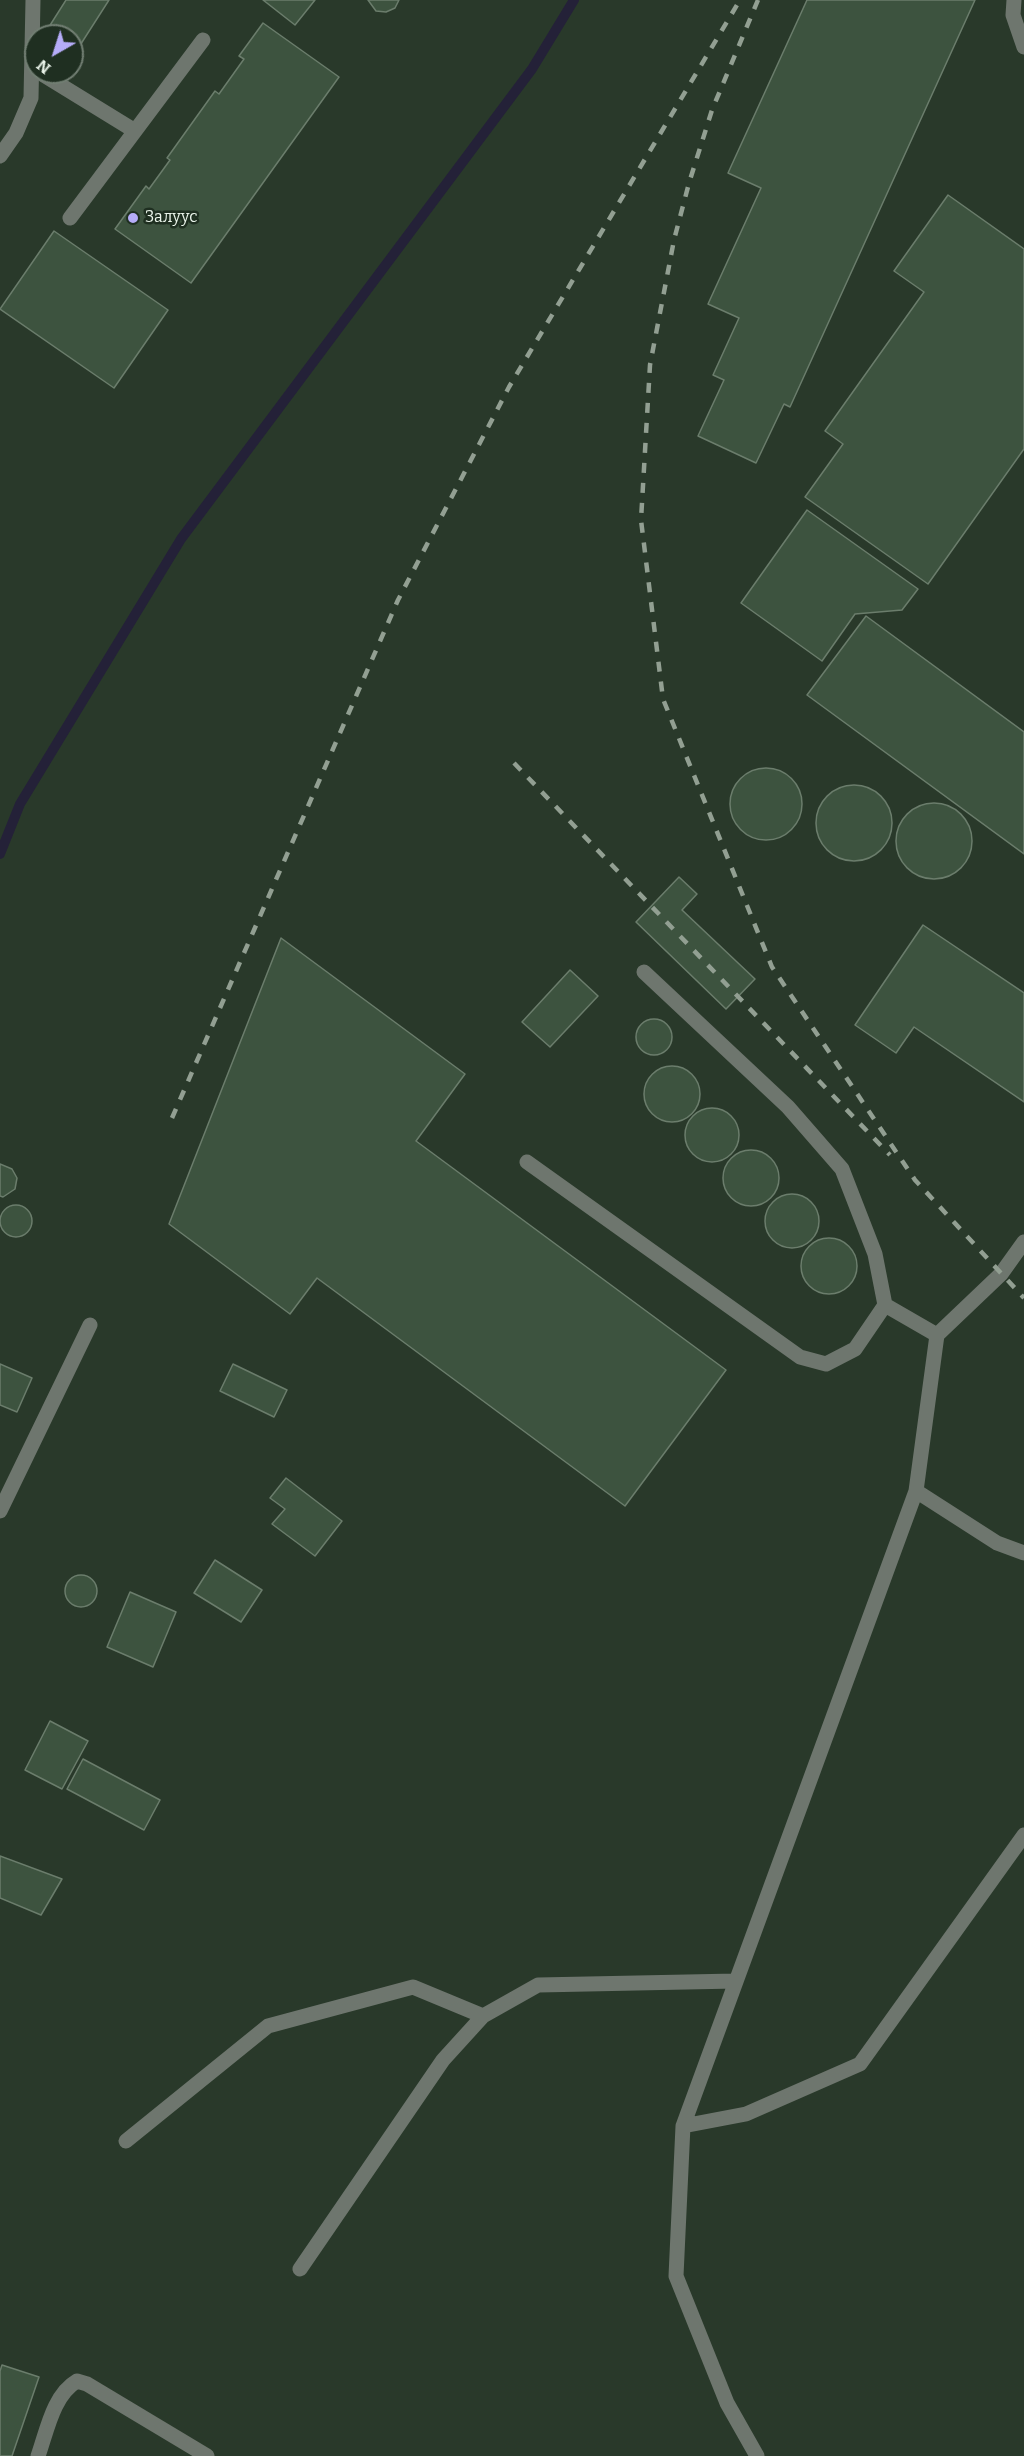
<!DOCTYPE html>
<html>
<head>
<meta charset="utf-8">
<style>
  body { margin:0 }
  #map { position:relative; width:1024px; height:2456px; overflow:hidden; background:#29392a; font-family:Bitter,serif }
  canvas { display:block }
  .north { position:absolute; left:24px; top:24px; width:60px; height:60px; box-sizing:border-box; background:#1f2f21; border:2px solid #717e72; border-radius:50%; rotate:219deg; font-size:16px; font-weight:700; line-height:24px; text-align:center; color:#ebf5eb }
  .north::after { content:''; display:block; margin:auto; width:21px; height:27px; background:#b5acf8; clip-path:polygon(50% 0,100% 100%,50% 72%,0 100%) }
</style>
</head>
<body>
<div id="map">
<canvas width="1024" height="2456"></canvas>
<div class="north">N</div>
</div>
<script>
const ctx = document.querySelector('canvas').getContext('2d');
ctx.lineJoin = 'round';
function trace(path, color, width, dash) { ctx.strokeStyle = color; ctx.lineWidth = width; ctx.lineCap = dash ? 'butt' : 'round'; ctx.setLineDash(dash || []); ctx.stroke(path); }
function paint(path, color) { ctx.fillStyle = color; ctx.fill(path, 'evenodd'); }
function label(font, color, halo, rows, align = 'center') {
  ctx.font = font + ' Bitter,serif'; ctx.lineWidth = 5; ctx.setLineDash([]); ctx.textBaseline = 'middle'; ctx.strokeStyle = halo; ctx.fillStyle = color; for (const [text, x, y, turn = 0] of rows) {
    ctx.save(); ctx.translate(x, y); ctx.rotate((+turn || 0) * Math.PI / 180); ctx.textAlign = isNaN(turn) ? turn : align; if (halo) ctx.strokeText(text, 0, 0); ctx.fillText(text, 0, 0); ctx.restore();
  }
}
const stream = new Path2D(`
  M0,854L20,804L181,539L532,69L574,0`);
const building = new Path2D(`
  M66,0H109L77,50L72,47V36H56L47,30Z
  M263,0H315L295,25Z
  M368,0H399L395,8L386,12L376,11Z
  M807,0H975L790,407L784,404L756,463L698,436L724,380L713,375L739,318L708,304L761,188L728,173Z
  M263,23L339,77L191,283L115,229L146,186L149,189L170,160L167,158L215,91L219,94L244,59L239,56Z
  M948,195L1024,249V449L928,584L805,497L843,444L825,431L924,292L894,271Z
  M54,231L168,310L114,388L0,309Z
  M807,510L918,589L902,610L855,614L822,661L741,603Z
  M866,616L1024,732V854L807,695Z
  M730 804a36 36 0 1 1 72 0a36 36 0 1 1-72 0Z
  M816 823a38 38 0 1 1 76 0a38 38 0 1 1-76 0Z
  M896 841a38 38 0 1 1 76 0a38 38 0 1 1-76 0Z
  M679,877L697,894L682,910L755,979L726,1009L636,922Z
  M923,925L1024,993V1102L914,1027L896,1053L855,1025Z
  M281,938L465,1074L416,1141L726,1370L625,1506L317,1278L290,1314L169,1224Z
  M570,970L598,996L550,1047L522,1022Z
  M636 1037a18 18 0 1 1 36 0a18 18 0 1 1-36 0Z
  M644 1094a28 28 0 1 1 56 0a28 28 0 1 1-56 0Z
  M685 1135a27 27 0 1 1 54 0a27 27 0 1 1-54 0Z
  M723 1178a28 28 0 1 1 56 0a28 28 0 1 1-56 0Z
  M0,1164L12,1169L17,1178L15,1189L3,1197L0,1196Z
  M765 1221a27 27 0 1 1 54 0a27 27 0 1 1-54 0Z
  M0 1221a16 16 0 1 1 32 0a16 16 0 1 1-32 0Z
  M801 1266a28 28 0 1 1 56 0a28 28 0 1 1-56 0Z
  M0,1364L32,1378L17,1412L0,1405Z
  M233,1364L287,1390L274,1417L220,1391Z
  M286,1478L342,1521L315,1556L272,1524L285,1509L270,1498Z
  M215,1560L262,1590L241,1622L194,1593Z
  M65 1591a16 16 0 1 1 32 0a16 16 0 1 1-32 0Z
  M130,1592L176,1612L153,1667L107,1647Z
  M50,1721L88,1741L62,1789L25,1770Z
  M83,1759L160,1800L144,1830L67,1789Z
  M0,1856L62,1879L41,1915L0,1898Z
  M2,2365L39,2377L12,2456H0V2371Z`);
const lane = new Path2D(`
  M1014,0L1013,15L1024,47
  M39,72L135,131
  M70,218L203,40
  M644,972L788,1107L842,1169L875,1254L885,1305L937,1335
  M527,1162L800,1357L826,1364L855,1349L885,1305
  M916,1491L997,1543L1024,1553
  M683,2126L746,2114L860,2064L1024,1835
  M126,2141L268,2026L413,1987L483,2016
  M300,2269L443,2060L483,2016L538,1985L736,1981
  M38,2456C47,2431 53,2395 77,2381L87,2384L207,2456
  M757,2456L727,2403L676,2276L683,2126L916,1491L937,1335L1001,1274L1024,1242`);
const street = new Path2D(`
  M0,156L16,133L31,98L33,0
  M0,1511L90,1325`);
const rail = new Path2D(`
  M758,0L712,110L689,183L674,240L650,365L641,520L663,699L772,967L915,1180L1024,1298
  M514,763L890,1155
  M172,1118L398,600L509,387L740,0`);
const markers = [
  [133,218,6,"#b5acf8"]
];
const poiNames = [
  ["Залуус",145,218]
];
trace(stream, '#242138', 10);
paint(building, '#3d533f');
trace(building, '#6b7d6c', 1.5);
trace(lane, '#6e766e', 15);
trace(street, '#6e766e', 15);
trace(rail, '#929f92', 4.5, [10, 10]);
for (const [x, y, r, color] of markers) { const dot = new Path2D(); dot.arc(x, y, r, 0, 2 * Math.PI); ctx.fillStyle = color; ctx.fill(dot); trace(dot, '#1f2f21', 2); }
label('16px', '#ebf5eb', '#1f2f21', poiNames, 'left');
</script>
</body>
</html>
